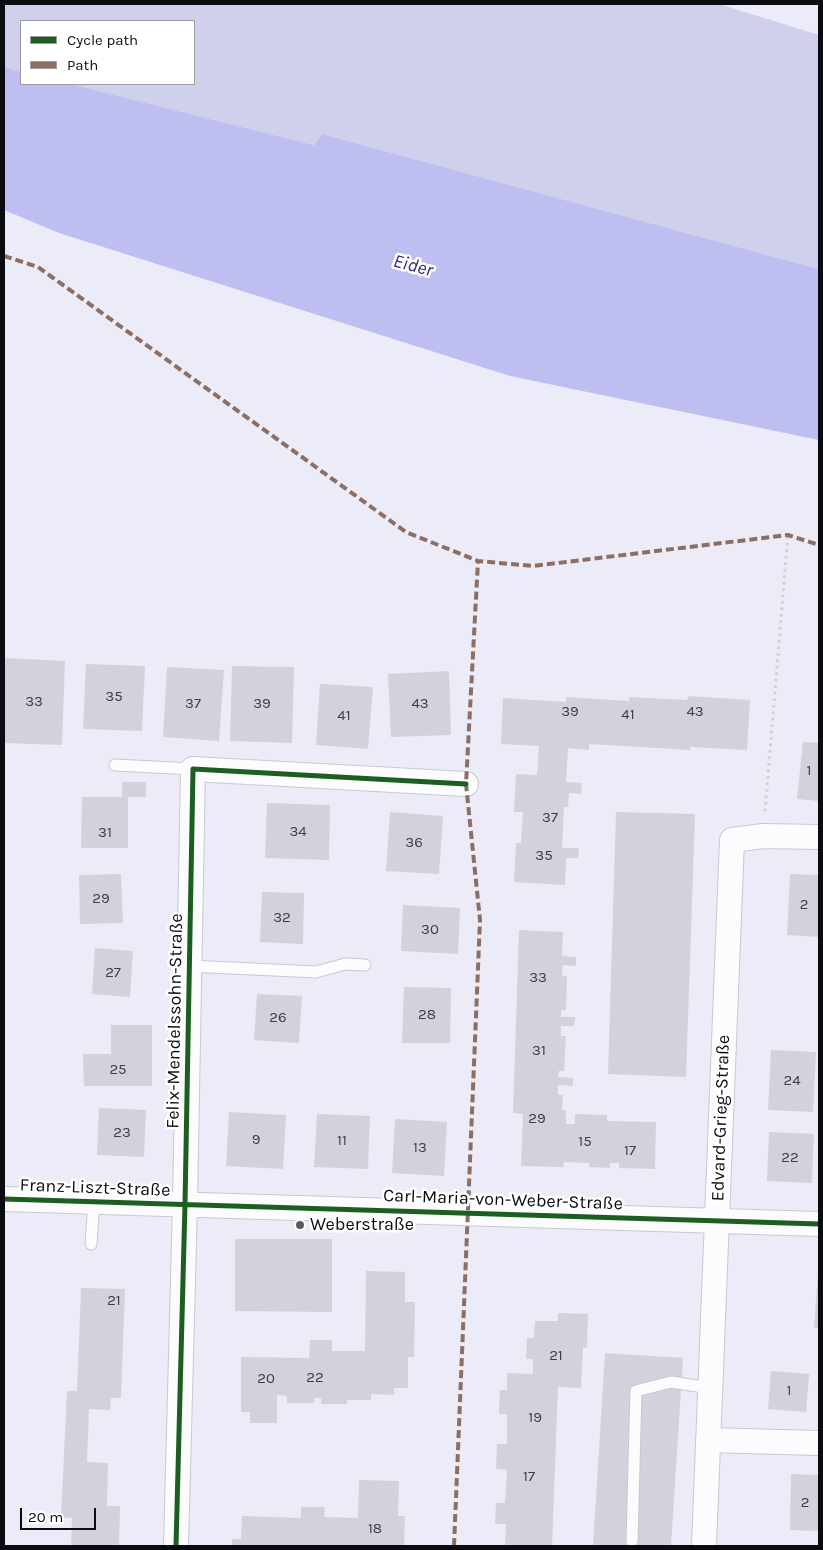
<!DOCTYPE html>
<html>
<head>
<meta charset="utf-8">
<style>
  body { margin:0 }
  #map { position:relative; width:823px; height:1550px; overflow:hidden; background:#ebecf8; font-family:Karla,sans-serif }
  canvas { display:block }
  .frame { position:absolute; inset:0; border:5px solid #0b0b12; pointer-events:none }
  .legend { position:absolute; left:20px; top:20px; width:175px; height:65px; box-sizing:border-box; background:#fff; border:1px solid #9d9da0; margin:0; padding:6px 9px; list-style:none; font-size:15px; color:#0b0b12 }
  .legend li { display:flex; align-items:center; gap:10px; height:25px }
  .legend b { width:25px; border:1px solid #9d9da0 }
  .scale { position:absolute; left:20px; top:1508px; width:76px; height:22px; box-sizing:border-box; border:2px solid #0b0b12; border-top:0; padding-left:6px; font-size:15px; line-height:18px; white-space:nowrap; color:#0b0b12; -webkit-text-stroke:4px #fff; paint-order:stroke }
</style>
</head>
<body>
<div id="map">
<canvas width="823" height="1550"></canvas>
<div class="frame"></div>
<ul class="legend">
<li><b style="height:6px;background:#1b5e20"></b>Cycle path</li>
<li><b style="height:6px;background:#8d6e63"></b>Path</li>
</ul>
<div class="scale">20 m</div>
</div>
<script>
const ctx = document.querySelector('canvas').getContext('2d');
ctx.lineJoin = 'round';
function paint(path, color) { ctx.fillStyle = color; ctx.fill(path, 'evenodd'); }
function trace(path, color, width, dash) { ctx.strokeStyle = color; ctx.lineWidth = width; ctx.lineCap = dash ? 'butt' : 'round'; ctx.setLineDash(dash || []); ctx.stroke(path); }
function label(font, color, halo, rows, align = 'center') {
  ctx.font = font + ' Karla,sans-serif'; ctx.lineWidth = 5; ctx.setLineDash([]); ctx.textBaseline = 'middle'; ctx.strokeStyle = halo; ctx.fillStyle = color; for (const [text, x, y, turn = 0] of rows) {
    ctx.save(); ctx.translate(x, y); ctx.rotate((+turn || 0) * Math.PI / 180); ctx.textAlign = isNaN(turn) ? turn : align; if (halo) ctx.strokeText(text, 0, 0); ctx.fillText(text, 0, 0); ctx.restore();
  }
}
const green = new Path2D(`
  M4,4H719L819,35V269L322,134L314,145L69,84H194V21H21V72L5,68L4,67Z`);
const water = new Path2D(`
  M4,67L21,72V84H70L314,145L322,134L819,269V440L510,376L59,233L4,210Z`);
const building = new Path2D(`
  M4,658L65,661L62,745L4,743Z
  M86,664L145,666L142,731L83,729Z
  M232,666L294,667L292,743L230,741Z
  M167,667L224,670L219,741L163,737Z
  M449,671L451,735L391,737L388,674Z
  M320,684L373,687L368,749L316,745Z
  M688,696L750,700L747,750L690,747V750L589,744V750L568,748L566,782L582,783L581,794L569,793L568,807H564L562,848H579L578,858H566L565,885L514,882L516,843H521L523,812H514L516,774L537,775L539,746L501,744L503,698L566,702V697L629,701V697L687,700Z
  M803,742L819,743V801L797,799Z
  M122,782H146V797H128V848H81L82,797H122Z
  M267,803L330,805L329,860L265,858Z
  M390,812L443,816L439,874L386,871Z
  M616,812L695,814L686,1077L608,1074Z
  M121,874L123,923L80,924L79,875Z
  M790,874L819,875V937L787,935Z
  M262,892L304,893L303,944L260,942Z
  M403,905L460,908L458,954L401,951Z
  M519,930L563,932L562,956L576,957V966L563,965L562,976H567L566,1010H561V1017H575L574,1026H561V1036H566L564,1071H559L558,1077L573,1078V1086L558,1085V1095H563L562,1110H566V1124H575V1114L607,1115V1121L656,1122L655,1169L619,1168V1163H610V1168L589,1167V1163L564,1162L563,1167L521,1166L523,1114L513,1113Z
  M95,948L133,951L130,997L92,994Z
  M404,987L451,988L450,1043H402Z
  M257,994L302,996L299,1043L254,1040Z
  M111,1025H152V1086H84L83,1054H111Z
  M771,1050L816,1052L813,1112L768,1110Z
  M99,1108L146,1110L144,1157L97,1155Z
  M229,1112L286,1115L283,1169L226,1166Z
  M317,1114L370,1116L368,1169L314,1167Z
  M395,1119L447,1122L444,1176L392,1173Z
  M769,1132L814,1134L812,1183L767,1181Z
  M235,1239H332V1312L235,1311Z
  M366,1271L405,1272V1302H415L414,1357H408V1388H394V1395L371,1394V1400H347V1404H321V1398H314V1403H287V1396L277,1395V1423H250V1412H241V1357L309,1358L310,1340H332V1351H365Z
  M818,1272H819V1328H814Z
  M81,1288L125,1289L121,1398H111L110,1410L89,1409L87,1462L108,1463L107,1506H120L119,1546H71L72,1518L61,1517L67,1391H77Z
  M558,1313L588,1314L587,1348L583,1347L581,1388L558,1387L552,1546H505L506,1524H495L496,1503H505L507,1470L496,1469L497,1444H507V1414H499L500,1390H507V1373L533,1374V1359H526L527,1338H534L535,1321H558Z
  M605,1353L683,1358L671,1546H593Z
  M771,1371L809,1374L806,1412L768,1409Z
  M791,1474L819,1475V1531L790,1530Z
  M359,1480L399,1481L398,1516H405L404,1546H232V1539H241L242,1516L301,1518V1507H325L324,1517L358,1518Z`);
const path = new Path2D(`
  M765,811L788,535`);
const service = new Path2D(`
  M115,765L193,769
  M189,966L316,972L345,964L365,965
  M91,1244L94,1201
  M632,1541L636,1391L671,1382L710,1388`);
const minor = new Path2D(`
  M4,1199L819,1224
  M708,1440L819,1443
  M176,1546L185,1204L193,769L466,784
  M704,1546L732,840L763,836L819,837`);
const quiet = new Path2D(`
  M4,256L38,267L406,532L478,561L533,566L788,535L819,545
  M454,1546L480,920L466,784L478,561`);
const cycleway = new Path2D(`
  M4,1199L819,1224
  M176,1546L185,1204L193,769L466,784`);
const markers = [
  [300,1225,5,"#595a62"]
];
const numberNames = [
  ["35",114,697],
  ["33",34,702],
  ["37",193,704],
  ["39",262,704],
  ["43",420,704],
  ["39",570,712],
  ["43",695,712],
  ["41",628,715],
  ["41",344,716],
  ["1",809,771],
  ["37",550,818],
  ["34",298,832],
  ["31",105,833],
  ["36",414,843],
  ["35",544,856],
  ["29",101,899],
  ["2",804,905],
  ["32",282,918],
  ["30",430,930],
  ["27",113,973],
  ["33",538,978],
  ["28",427,1015],
  ["26",278,1018],
  ["31",539,1051],
  ["25",118,1070],
  ["24",792,1081],
  ["29",537,1119],
  ["23",122,1133],
  ["9",256,1140],
  ["11",342,1141],
  ["15",585,1142],
  ["13",420,1148],
  ["17",630,1151],
  ["22",790,1158],
  ["21",114,1301],
  ["21",556,1356],
  ["22",315,1378],
  ["20",266,1379],
  ["1",789,1391],
  ["19",535,1418],
  ["17",529,1477],
  ["2",805,1503],
  ["18",375,1529]
];
const streetNames = [
  ["Felix-Mendelssohn-Straße",175,1021,-89],
  ["Edvard-Grieg-Straße",721,1118,-88],
  ["Franz-Liszt-Straße",95,1188,2],
  ["Carl-Maria-von-Weber-Straße",503,1200,2]
];
const poiNames = [
  ["Weberstraße",310,1225]
];
const waterNames = [
  ["Eider",413,266,15]
];
paint(green, '#ced0ec');
paint(water, '#bebff0');
paint(building, '#d2d2dc');
trace(service, '#c7c8d2', 13);
trace(minor, '#c7c8d2', 26);
trace(path, '#cfcfd3', 3, [2.5, 4]);
trace(service, '#fcfcfe', 11);
trace(minor, '#fcfcfe', 24);
trace(quiet, '#8d6e63', 4, [8, 4]);
trace(cycleway, '#1b5e20', 5);
for (const [x, y, r, color] of markers) { const dot = new Path2D(); dot.arc(x, y, r, 0, 2 * Math.PI); ctx.fillStyle = color; ctx.fill(dot); trace(dot, '#fff', 2); }
label('15px', '#3d3d44', null, numberNames);
label('18px', '#0b0b12', '#fff', streetNames);
label('18px', '#0b0b12', '#fff', poiNames, 'left');
label('italic 19px', '#302770', '#fff', waterNames);
</script>
</body>
</html>
